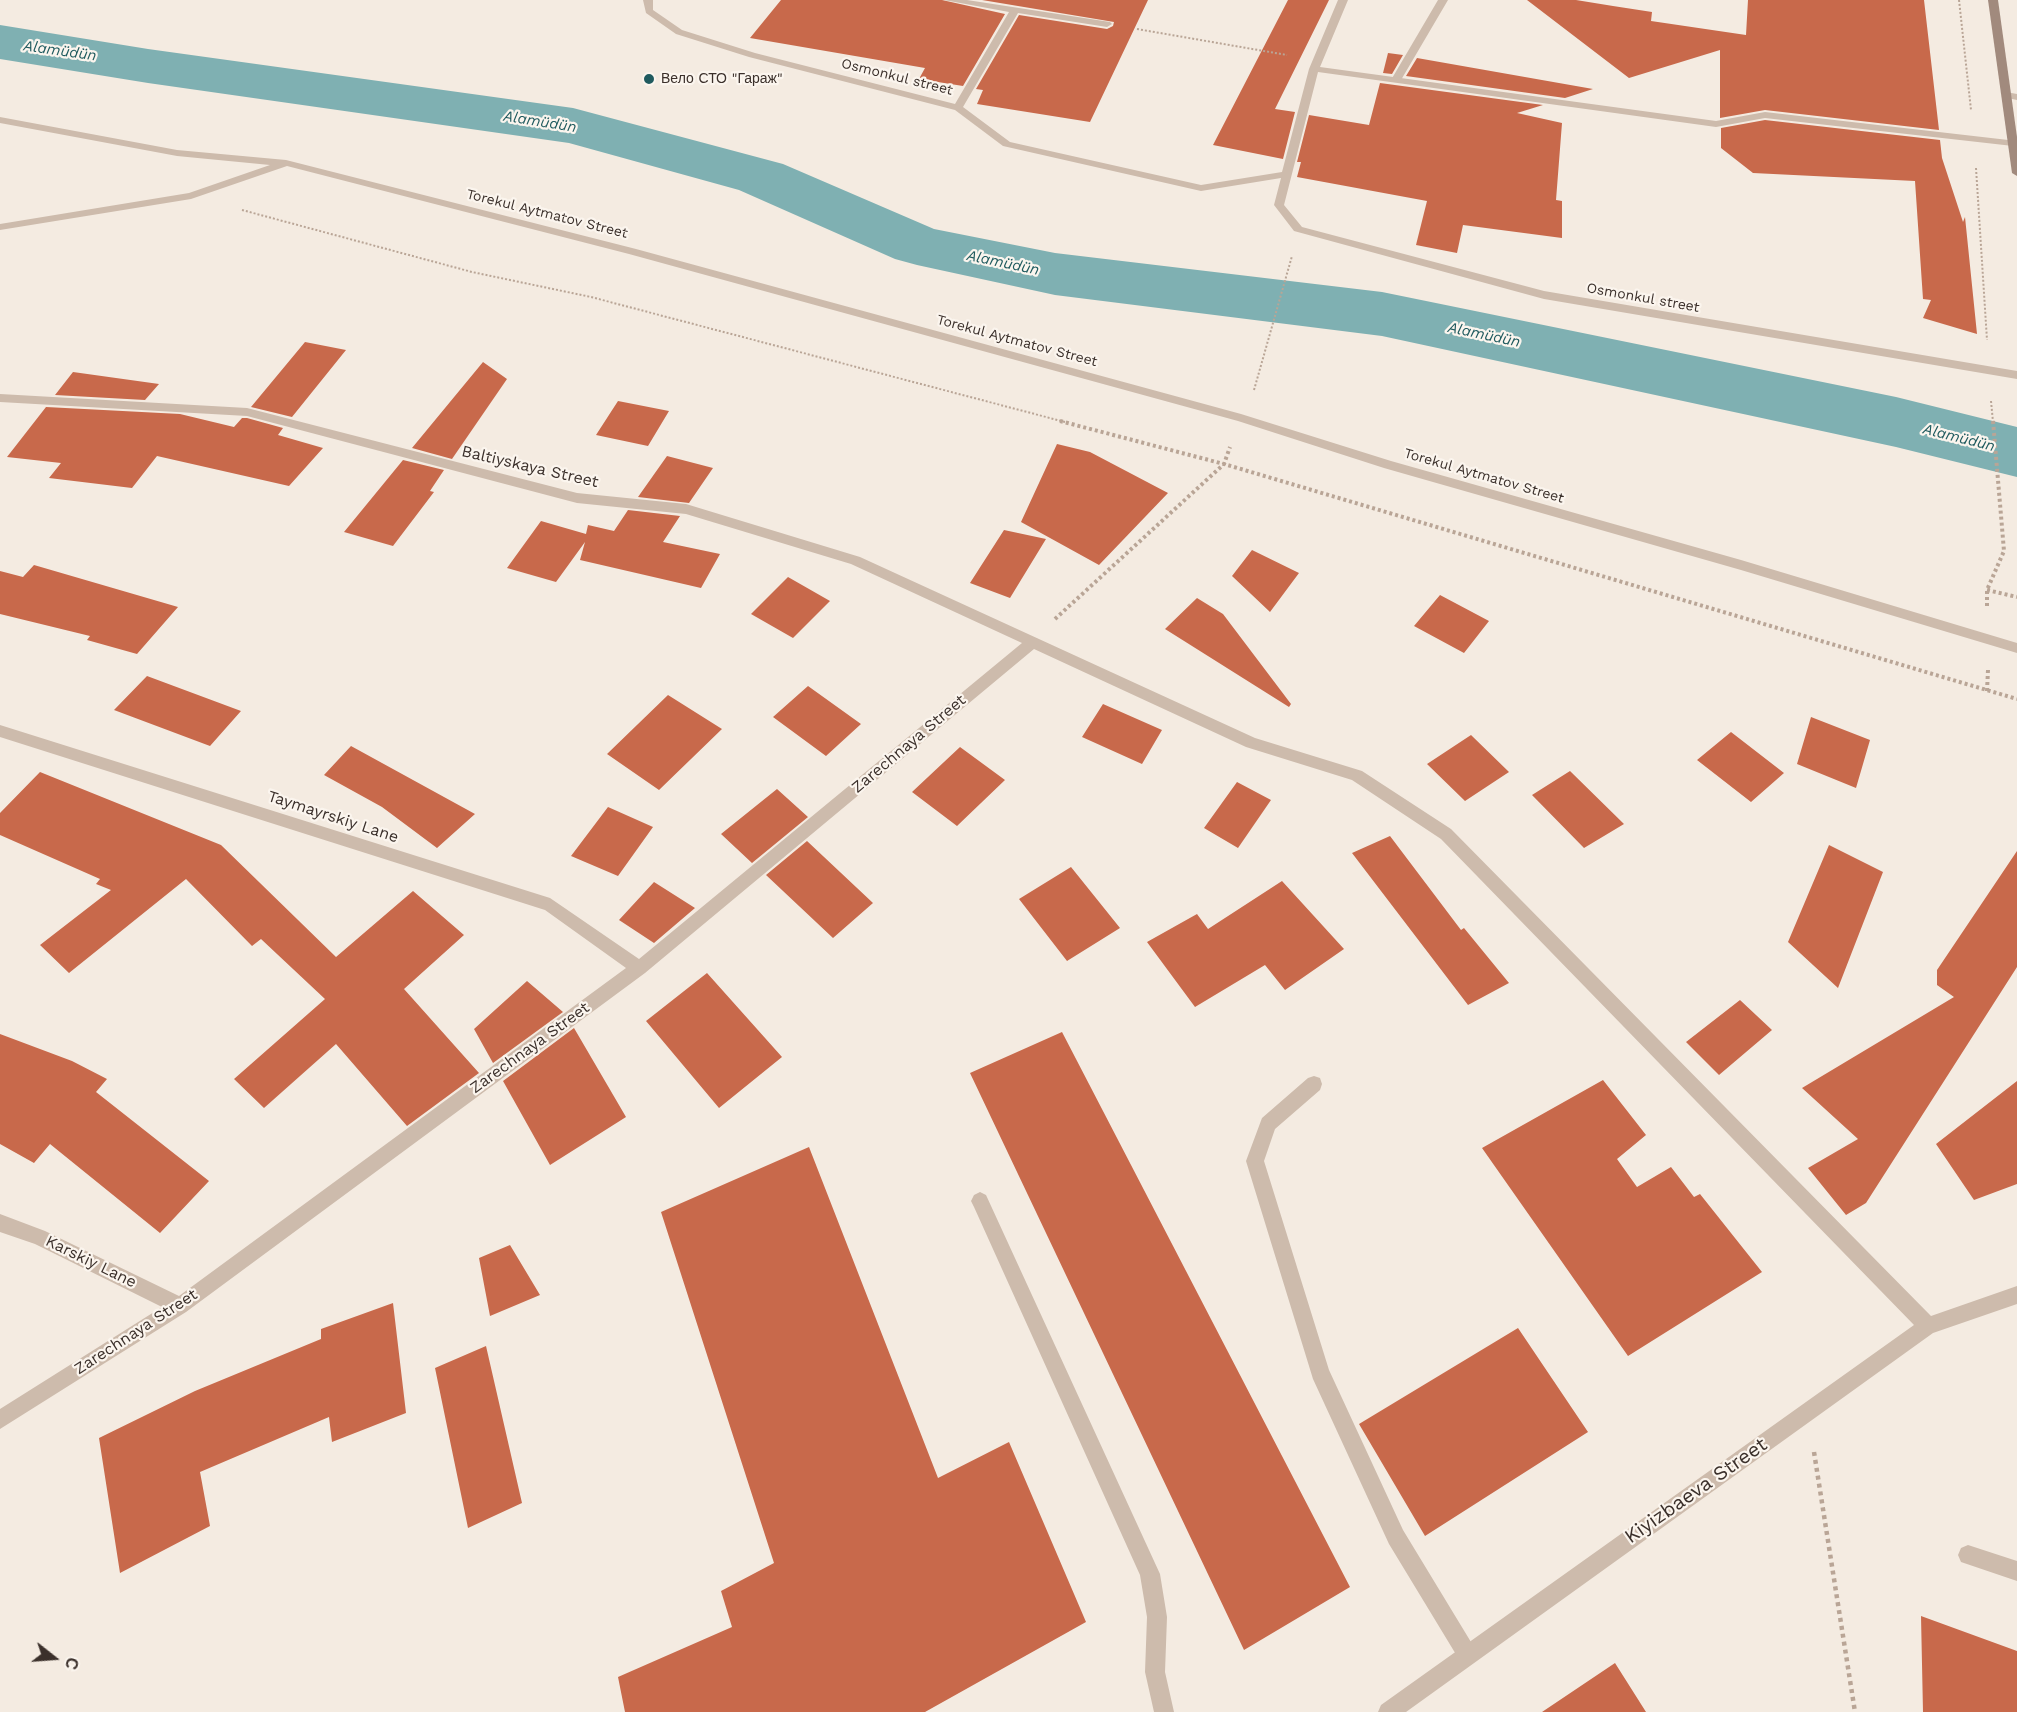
<!DOCTYPE html>
<html>
<head>
<meta charset="utf-8">
<style>
  body { margin:0 }
  #map { position:relative; width:2017px; height:1712px; overflow:hidden; background:#f4ebe1; font-family:"Work Sans",sans-serif }
  canvas { display:block }
  .north { position:absolute; left:24px; top:1628px; width:60px; height:60px; -webkit-text-stroke:4px #fbf5ee; paint-order:stroke; rotate:107deg; font-size:16px; font-weight:700; line-height:24px; text-align:center; color:#3b302b }
  .north::after { content:''; display:block; margin:auto; width:21px; height:27px; background:#3b302b; clip-path:polygon(50% 0,100% 100%,50% 72%,0 100%) }
</style>
</head>
<body>
<div id="map">
<canvas width="2017" height="1712"></canvas>
<div class="north">С</div>
</div>
<script>
const ctx = document.querySelector('canvas').getContext('2d');
ctx.lineJoin = 'round';
function paint(path, color) { ctx.fillStyle = color; ctx.fill(path, 'evenodd'); }
function trace(path, color, width, dash) { ctx.strokeStyle = color; ctx.lineWidth = width; ctx.lineCap = dash ? 'butt' : 'round'; ctx.setLineDash(dash || []); ctx.stroke(path); }
function label(font, color, halo, rows, align = 'center') {
  ctx.font = font + ' "Work Sans",sans-serif'; ctx.lineWidth = 4.5; ctx.setLineDash([]); ctx.textBaseline = 'middle'; ctx.strokeStyle = halo; ctx.fillStyle = color; for (const [text, x, y, turn = 0] of rows) {
    ctx.save(); ctx.translate(x, y); ctx.rotate((+turn || 0) * Math.PI / 180); ctx.textAlign = isNaN(turn) ? turn : align; if (halo) ctx.strokeText(text, 0, 0); ctx.fillText(text, 0, 0); ctx.restore();
  }
}
const river = new Path2D(`
  M0,25L148,49L573,108L783,164L934,229L1055,253L1382,292L1896,397L2017,427V477L1896,447L1382,336L1055,295L917,265L895,259L739,190L569,143L148,83L0,59Z`);
const building = new Path2D(`
  M781,0H942L1005,14L963,86L919,79L925,68L750,38Z
  M982,0H1148L1090,122L977,104L983,90L976,89L1019,15L1107,29L1113,26L1114,22Z
  M1288,0H1329L1275,109L1295,112L1283,159L1213,145Z
  M1527,0H1576L1613,6L1652,12L1651,21L1746,35L1748,0H1924L1939,130L1765,110L1720,118V50L1629,78Z
  M1388,53L1403,55L1392,74L1383,73Z
  M1417,58L1593,89L1565,98L1406,76Z
  M1380,83L1543,105L1517,113L1562,123L1556,200L1562,201V238L1463,225L1457,253L1416,245L1427,201L1297,177L1301,162H1297L1309,115L1369,125Z
  M1765,120L1940,140L1942,158L1963,222L1965,217L1977,334L1923,318L1931,300L1923,299L1915,181L1753,173L1721,148V128Z
  M305,342L346,350L292,417L251,407Z
  M483,362L507,379L452,459L412,448Z
  M73,372L159,384L145,400L55,395Z
  M618,401L669,411L648,446L596,435Z
  M46,407L180,414L234,427L242,418H247L283,428L278,435L323,448L289,486L157,456L132,488L49,478L61,463L7,457Z
  M1057,444L1090,452L1168,493L1099,565L1021,522Z
  M667,456L713,468L689,503L638,497Z
  M403,460L444,470L430,491L434,492L393,546L344,532Z
  M628,510L680,516L663,542L720,554L701,588L580,560L585,542L556,582L507,568L541,521L586,534L588,525L614,531Z
  M1004,530L1046,539L1010,598L970,583Z
  M1252,550L1299,573L1270,612L1232,576Z
  M34,565L178,607L137,654L87,640L90,636L0,614V571L23,577Z
  M788,577L830,601L793,638L751,614Z
  M1440,595L1489,621L1464,653L1414,626Z
  M1197,598L1223,614L1291,704L1289,707L1165,629Z
  M147,676L241,711L210,746L114,710Z
  M808,686L861,724L826,756L773,717Z
  M668,695L722,729L659,790L607,754Z
  M1103,704L1162,730L1142,764L1082,737Z
  M1811,717L1870,740L1856,788L1797,764Z
  M1731,732L1784,773L1751,802L1697,760Z
  M1471,735L1509,772L1465,801L1427,764Z
  M351,746L475,814L437,848L382,807L324,775Z
  M960,747L1005,780L957,826L912,792Z
  M1570,771L1624,824L1584,848L1532,795Z
  M40,772L221,845L336,957L413,891L464,935L404,989L479,1073L407,1126L336,1044L264,1108L234,1079L325,999L261,939L252,946L186,879L69,973L40,945L111,890L96,884L100,879L0,835V813Z
  M1237,782L1271,800L1238,848L1204,828Z
  M777,789L808,817L752,863L721,834Z
  M608,807L653,827L618,876L571,856Z
  M1390,836L1461,930L1464,928L1509,983L1468,1005L1352,853Z
  M807,841L873,903L833,938L766,875Z
  M1829,845L1883,872L1838,988L1788,942Z
  M2017,851V967L1866,1203L1846,1215L1808,1168L1858,1139L1802,1088L1954,997L1937,985V970Z
  M1071,867L1120,928L1067,961L1019,899Z
  M1282,881L1344,949L1285,990L1265,965L1195,1007L1147,942L1197,914L1208,929Z
  M654,882L695,908L654,943L619,920Z
  M707,973L782,1057L719,1108L646,1021Z
  M527,981L563,1012L493,1063L474,1029Z
  M1740,1000L1772,1030L1719,1075L1686,1042Z
  M574,1028L626,1117L550,1165L503,1081Z
  M1062,1032L1350,1587L1244,1650L970,1073Z
  M0,1034L72,1061L107,1079L96,1092L209,1181L160,1233L50,1144L34,1163L0,1144Z
  M1603,1080L1646,1135L1617,1159L1637,1187L1671,1167L1694,1197L1700,1194L1762,1272L1628,1356L1482,1148Z
  M2017,1081V1184L1974,1200L1936,1144Z
  M809,1147L938,1478L1009,1442L1086,1622L925,1712H625L618,1677L732,1627L721,1591L774,1563L661,1212Z
  M510,1245L540,1295L490,1316L479,1258Z
  M393,1303L406,1413L332,1442L329,1417L200,1472L210,1526L120,1573L99,1438L195,1391L321,1339V1329Z
  M1518,1328L1588,1432L1425,1536L1359,1424Z
  M486,1346L522,1503L468,1528L435,1368Z
  M1921,1616L2017,1651V1712H1923Z
  M1615,1663L1646,1712H1542Z`);
const pathFar2 = new Path2D(`
  M1959,0L1971,110
  M1137,29L1287,55
  M1976,168L1987,340
  M242,210L472,272L591,297L1065,422
  M1254,390L1292,256
  M1991,401L1993,422`);
const pathFar1 = new Path2D(`
  M1060,421L1224,464L2017,699
  M1987,590L2017,597
  M1987,606V590L2004,551L1993,421
  M1055,619L1224,464L1230,447
  M1987,691L1988,670`);
const path = new Path2D(`
  M1814,1452L1855,1712`);
const lane = new Path2D(`
  M1438,0H1448L1401,80L1393,82L1391,80Z
  M1314,1076L1320,1078L1322,1084L1320,1090L1275,1129L1264,1161L1329,1370L1403,1530L1474,1647L1477,1654L1474,1661L1467,1664L1460,1661L1389,1544L1313,1379L1246,1161L1262,1118L1308,1078Z
  M980,1192L986,1195L1160,1574L1167,1617L1165,1672L1174,1712H1154L1145,1672L1147,1617L1140,1575L974,1207L971,1201L974,1195Z
  M1968,1545L2017,1561V1581L1961,1562L1958,1555L1961,1548Z`);
const street = new Path2D(`
  M643,0H653V10L682,30L755,53L955,104L1009,12L944,0H967L1110,22L1112,24L1107,27L1018,13L963,107L1010,142L1201,185L1282,172L1309,69L1338,0H1348L1320,67L1716,121L1765,112L2017,141V145L2013,146L1765,118L1716,127L1318,72L1284,205L1302,227L1544,291L2017,371V379L1544,299L1294,231L1274,205L1281,178L1201,191L1003,146L955,110L749,57L676,34L646,13Z
  M2006,92L2017,94V100L2003,97V93Z
  M0,117L177,150L286,160L636,249L1241,414L1391,461L1741,560L2017,643V653L1741,570L1384,468L1238,421L629,254L287,166L191,199L0,230V224L189,193L270,165L177,156L0,123Z
  M0,394L247,408L577,493L686,504L860,557L1255,738L1362,771L1451,829L1931,1316L2017,1286V1304L1933,1333L1406,1712H1378L1381,1705L1914,1325L1441,839L1352,780L1246,747L1034,649L645,973L186,1312L0,1429V1409L162,1307L35,1244L0,1232V1214L45,1231L179,1296L626,968L545,910L0,737V725L550,898L639,959L1022,643L851,564L686,514L577,503L247,416L0,402Z`);
const secondary = new Path2D(`
  M1988,0H1998L2017,137V176L2012,173Z`);
const markers = [
  [649,79,6,"#1f5a5e"]
];
const farStreetnames = [
  ["Osmonkul street",897,77,14],
  ["Torekul Aytmatov Street",547,214,14],
  ["Osmonkul street",1643,298,10],
  ["Torekul Aytmatov Street",1017,341,15],
  ["Torekul Aytmatov Street",1484,476,16]
];
const farPoinames = [
  ["Вело СТО \"Гараж\"",661,79]
];
const farWaternames = [
  ["Alamüdün",60,51,8],
  ["Alamüdün",540,122,9],
  ["Alamüdün",1003,263,12],
  ["Alamüdün",1484,335,12],
  ["Alamüdün",1959,438,14]
];
const streetNames = [
  ["Baltiyskaya Street",530,467,13],
  ["Zarechnaya Street",909,744,-40],
  ["Taymayrskiy Lane",333,817,18],
  ["Zarechnaya Street",530,1048,-36],
  ["Karskiy Lane",91,1262,26],
  ["Zarechnaya Street",136,1332,-33]
];
const nearStreetnames = [
  ["Kiyizbaeva Street",1696,1491,-35]
];
paint(river, '#7fb0b2');
paint(building, '#c8694b');
trace(pathFar2, '#b9a596', 2, [2, 2]);
trace(pathFar1, '#b9a596', 4, [3, 3]);
trace(path, '#b9a596', 4.5, [4, 4]);
paint(lane, '#cdbbac');
paint(street, '#cdbbac');
paint(secondary, '#a18a7d');
for (const [x, y, r, color] of markers) { const dot = new Path2D(); dot.arc(x, y, r, 0, 2 * Math.PI); ctx.fillStyle = color; ctx.fill(dot); trace(dot, '#fbf5ee', 2); }
label('14px', '#3b302b', '#fbf5ee', farStreetnames);
label('14px', '#3b302b', '#fbf5ee', farPoinames, 'left');
label('italic 15px', '#1f5a5e', '#fbf5ee', farWaternames);
label('16px', '#3b302b', '#fbf5ee', streetNames);
label('20px', '#3b302b', '#fbf5ee', nearStreetnames);
</script>
</body>
</html>
